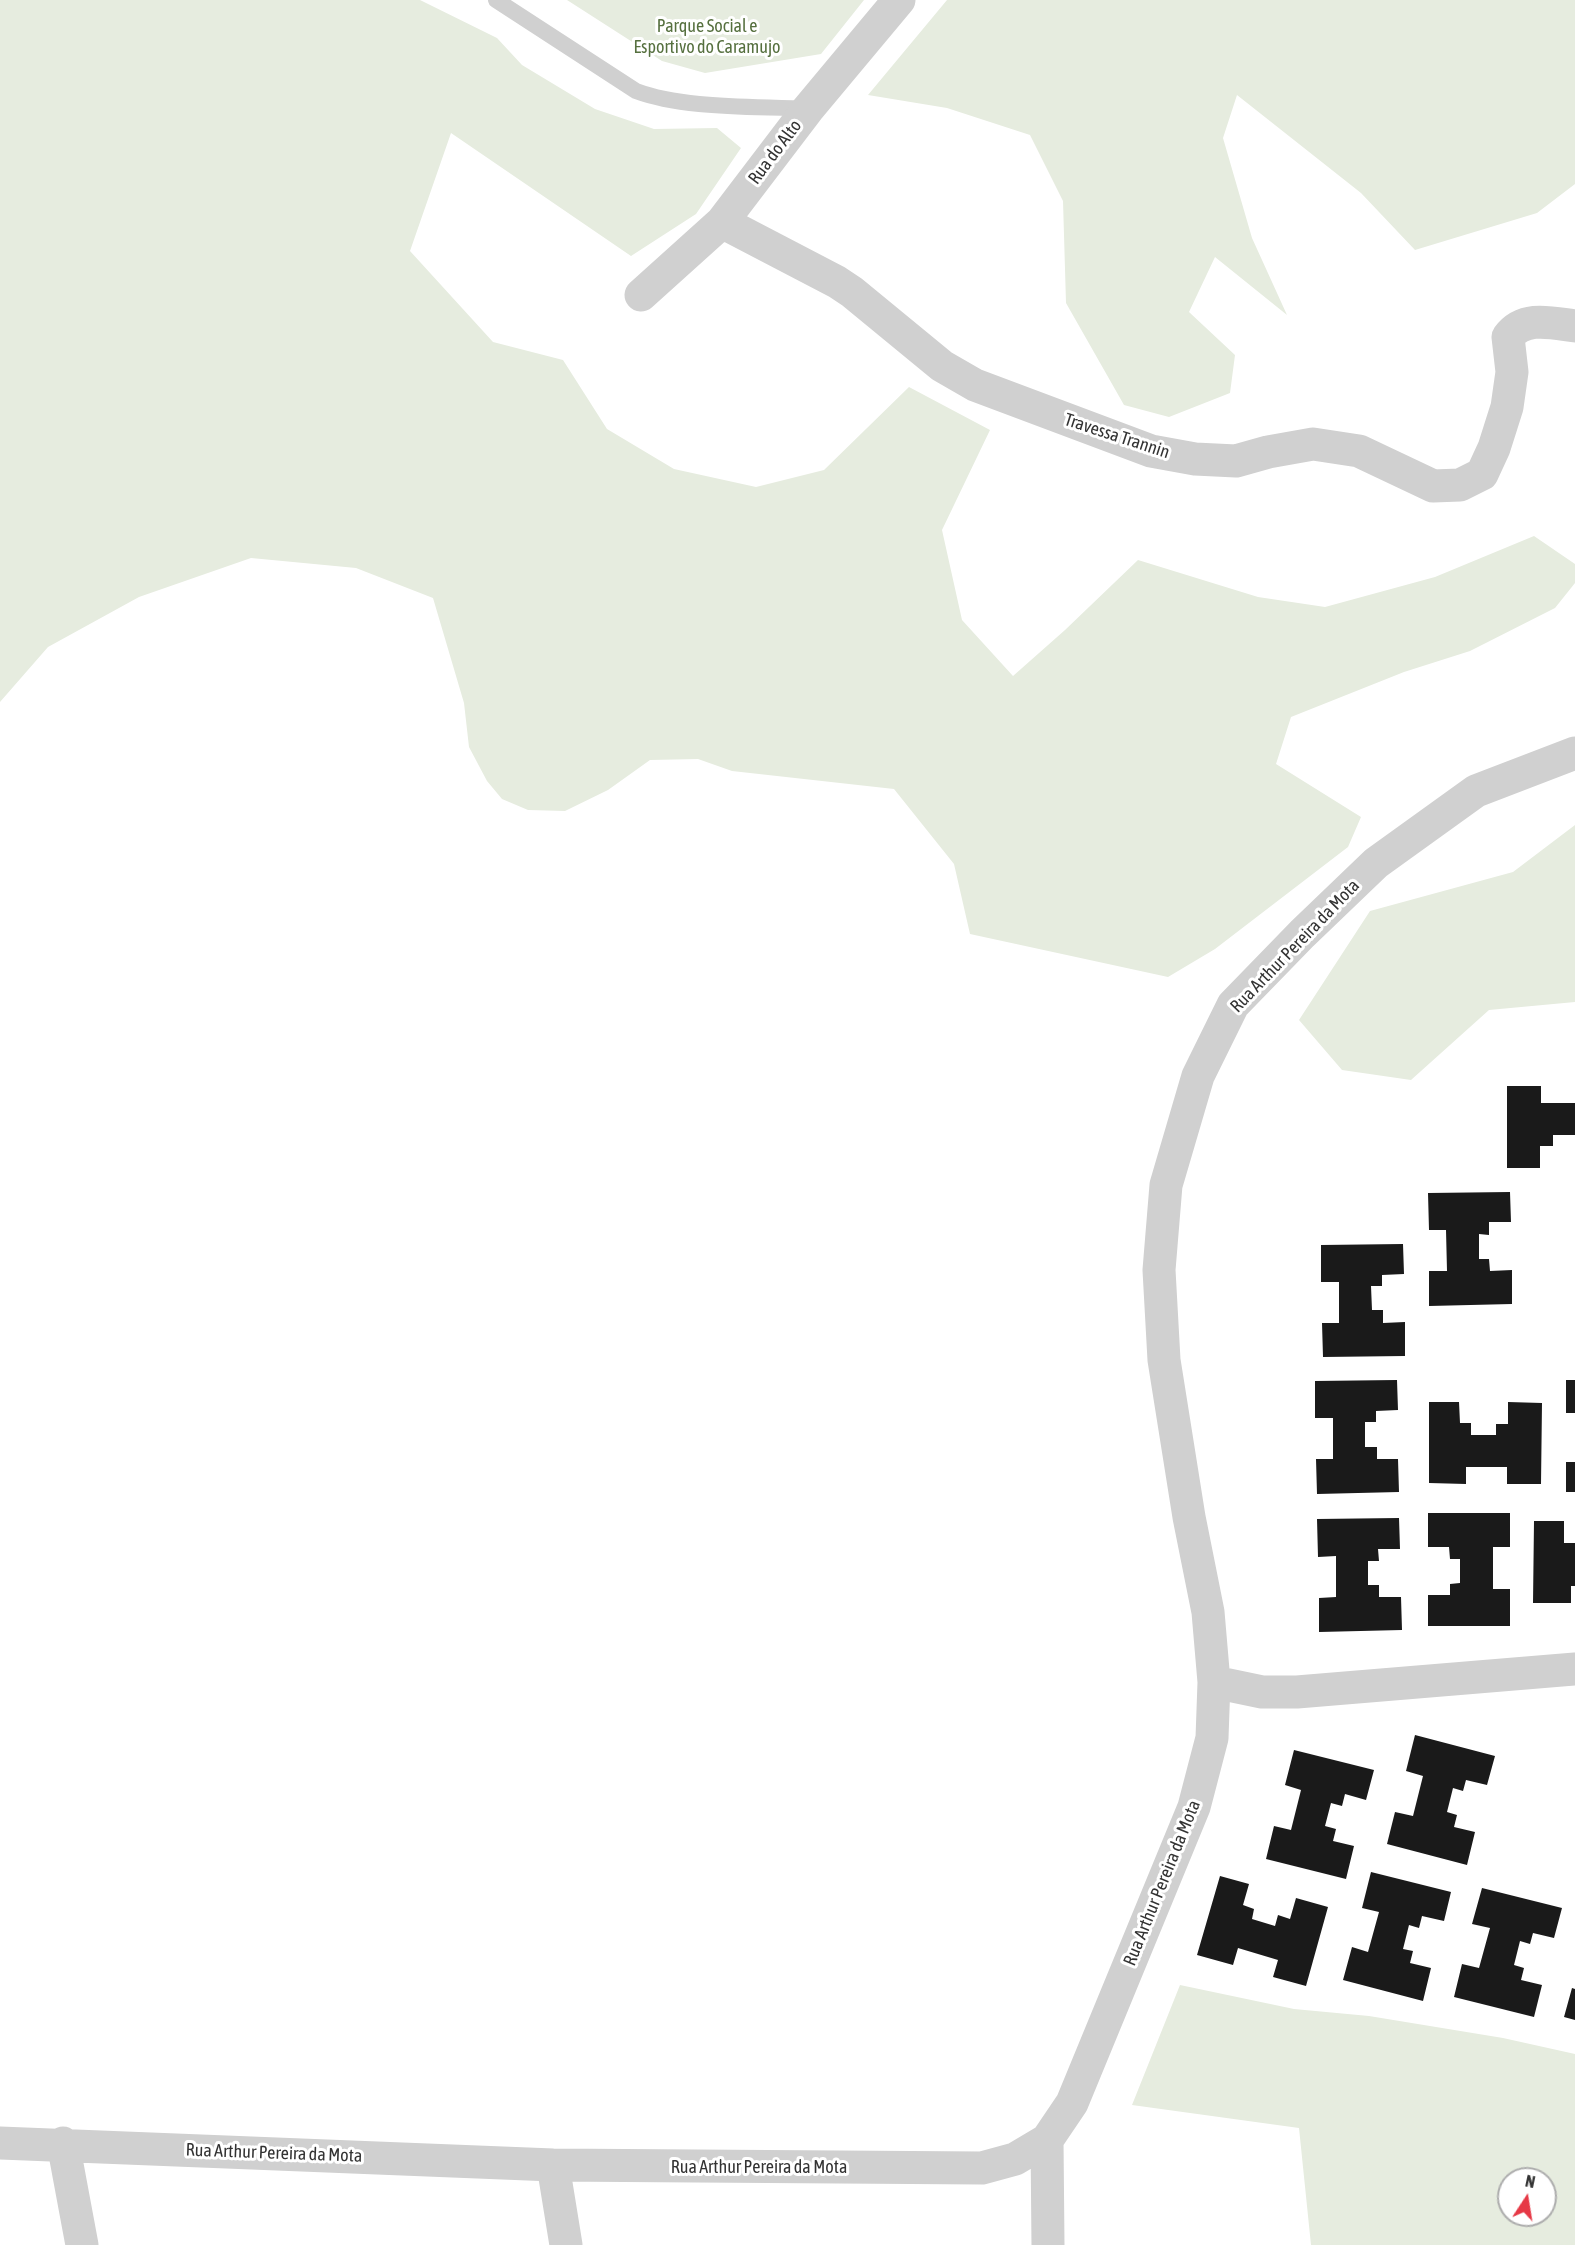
<!DOCTYPE html>
<html>
<head>
<meta charset="utf-8">
<style>
  body { margin:0 }
  #map { position:relative; width:1575px; height:2245px; overflow:hidden; background:#fff; font-family:"Asap Condensed",sans-serif }
  canvas { display:block }
  .north { position:absolute; left:1497px; top:2167px; width:60px; height:60px; box-sizing:border-box; background:#fff; border:2px solid #adadad; border-radius:50%; rotate:12deg; font-size:16px; font-weight:700; line-height:24px; text-align:center; color:#333 }
  .north::after { content:''; display:block; margin:auto; width:21px; height:27px; background:#e63946; clip-path:polygon(50% 0,100% 100%,50% 72%,0 100%) }
</style>
</head>
<body>
<div id="map">
<canvas width="1575" height="2245"></canvas>
<div class="north">N</div>
</div>
<script>
const ctx = document.querySelector('canvas').getContext('2d');
ctx.lineJoin = 'round';
function paint(path, color) { ctx.fillStyle = color; ctx.fill(path, 'evenodd'); }
function trace(path, color, width, dash) { ctx.strokeStyle = color; ctx.lineWidth = width; ctx.lineCap = dash ? 'butt' : 'round'; ctx.setLineDash(dash || []); ctx.stroke(path); }
function label(font, color, halo, rows, align = 'center') {
  ctx.font = font + ' "Asap Condensed",sans-serif'; ctx.lineWidth = 6; ctx.setLineDash([]); ctx.textBaseline = 'middle'; ctx.strokeStyle = halo; ctx.fillStyle = color; for (const [text, x, y, turn = 0] of rows) {
    ctx.save(); ctx.translate(x, y); ctx.rotate((+turn || 0) * Math.PI / 180); ctx.textAlign = isNaN(turn) ? turn : align; if (halo) ctx.strokeText(text, 0, 0); ctx.fillText(text, 0, 0); ctx.restore();
  }
}
const green = new Path2D(`
  M0,0H420L497,38L522,65L595,109L654,129L717,128L741,148L696,214L631,256L451,133L410,251L493,342L563,360L607,429L674,469L756,487L824,470L909,387L990,430L942,530L962,620L1013,676L1065,630L1138,560L1258,597L1325,607L1435,577L1534,536L1575,564V583L1555,608L1470,651L1404,672L1291,717L1276,764L1361,817L1348,847L1215,949L1168,977L970,934L954,864L894,789L732,771L698,759L650,760L608,790L565,811L528,810L502,799L487,781L469,747L464,703L433,598L356,568L251,558L139,597L48,647L0,702Z
  M567,0H864L821,54L705,73L662,61Z
  M947,0H1575V184L1537,213L1415,250L1361,193L1237,95L1223,138L1252,238L1287,315L1215,257L1189,312L1235,355L1230,393L1169,417L1124,405L1066,303L1063,201L1030,135L947,108L868,95Z
  M1575,825V1002L1489,1010L1411,1080L1342,1070L1299,1020L1370,911L1513,872Z
  M1180,1985L1294,2009L1369,2016L1503,2038L1575,2054V2245H1311L1299,2128L1132,2105ZM1509,2179H1545V2215H1509Z`);
const building = new Path2D(`
  M1507,1086H1541V1103H1575V1135H1553V1146H1540V1168H1507Z
  M1510,1192L1511,1222H1489V1235L1479,1234V1259H1489L1490,1271L1512,1270V1304L1429,1306V1271H1447L1446,1230H1429L1428,1193Z
  M1403,1244L1404,1274L1382,1275V1286H1371L1372,1310H1383V1323L1405,1322V1356L1323,1357L1322,1323H1339V1282H1321V1245Z
  M1397,1380L1398,1410L1376,1411V1422H1365V1447H1377V1459H1398L1399,1492L1317,1494L1316,1459H1333V1418H1315V1381Z
  M1566,1380H1575V1413H1566Z
  M1429,1402H1459L1460,1423H1471V1435H1496V1424H1508V1402L1542,1403L1541,1484H1507V1467H1466V1484L1429,1483Z
  M1566,1462H1575V1492H1566Z
  M1428,1513H1510V1547H1493V1589H1510V1626H1428V1595H1450V1584L1460,1583V1559H1450L1449,1547H1428Z
  M1399,1518L1400,1549H1378L1379,1561H1368V1585H1379V1597H1401L1402,1630L1319,1632V1598L1336,1597V1556L1318,1557L1317,1519Z
  M1534,1521H1564V1543H1575V1586H1571V1603H1533Z
  M1415,1735L1495,1756L1487,1785L1466,1780L1463,1791L1453,1788L1447,1812L1457,1815L1454,1827L1475,1832L1467,1865L1387,1844L1395,1812L1413,1816L1423,1776L1406,1771Z
  M1294,1750L1374,1770L1366,1800L1345,1794L1342,1806L1331,1803L1325,1826L1336,1829L1333,1841L1354,1846L1346,1879L1266,1859L1274,1826L1291,1830L1301,1790L1285,1785Z
  M1371,1872L1451,1892L1444,1921L1422,1916L1419,1928L1409,1925L1403,1949L1413,1951L1410,1963L1431,1968L1423,2001L1343,1980L1352,1947L1368,1952L1379,1912L1362,1908Z
  M1220,1876L1249,1884L1243,1905L1254,1909L1252,1919L1275,1926L1278,1915L1290,1919L1296,1898L1328,1907L1306,1986L1273,1977L1278,1960L1238,1948L1233,1965L1197,1955Z
  M1482,1888L1562,1908L1554,1938L1533,1933L1530,1944L1520,1941L1514,1965L1524,1968L1521,1980L1542,1985L1534,2017L1454,1997L1462,1964L1479,1968L1490,1928L1472,1924Z
  M1572,1988L1575,1989V2020L1564,2017Z`);
const lane = new Path2D(`
  M496,0L636,91C684,109 755,106 808,109`);
const street = new Path2D(`
  M722,222L837,282L852,292L942,366L975,385L1151,451L1195,459L1236,461L1268,452L1313,444L1359,451L1433,486L1460,485L1482,474L1494,448L1507,407L1512,372L1508,337C1524,315 1552,323 1575,326
  M641,295L722,222L808,109L899,0
  M1214,1682L1262,1692H1297L1575,1669
  M1047,2140L1048,2245
  M0,2143L553,2165L982,2168L1015,2159L1047,2140L1072,2103L1194,1807L1212,1738L1214,1682L1208,1612L1189,1517L1164,1360L1159,1270L1166,1185L1198,1076L1233,1005L1302,934L1376,863L1476,791L1575,753
  M63,2143L82,2245
  M553,2165L566,2245`);
const parkNames = [
  ["Parque Social e",707,26],
  ["Esportivo do Caramujo",707,47]
];
const streetNames = [
  ["Rua do Alto",775,152,-53],
  ["Travessa Trannin",1117,436,18],
  ["Rua Arthur Pereira da Mota",1295,946,-46],
  ["Rua Arthur Pereira da Mota",1162,1883,-68],
  ["Rua Arthur Pereira da Mota",274,2153,2],
  ["Rua Arthur Pereira da Mota",759,2167]
];
paint(green, '#e6ecdf');
paint(building, '#1a1a1a');
trace(lane, '#d0d0d0', 16);
trace(street, '#d0d0d0', 33);
label('18px', '#56703f', '#fff', parkNames);
label('18px', '#333', '#fff', streetNames);
</script>
</body>
</html>
